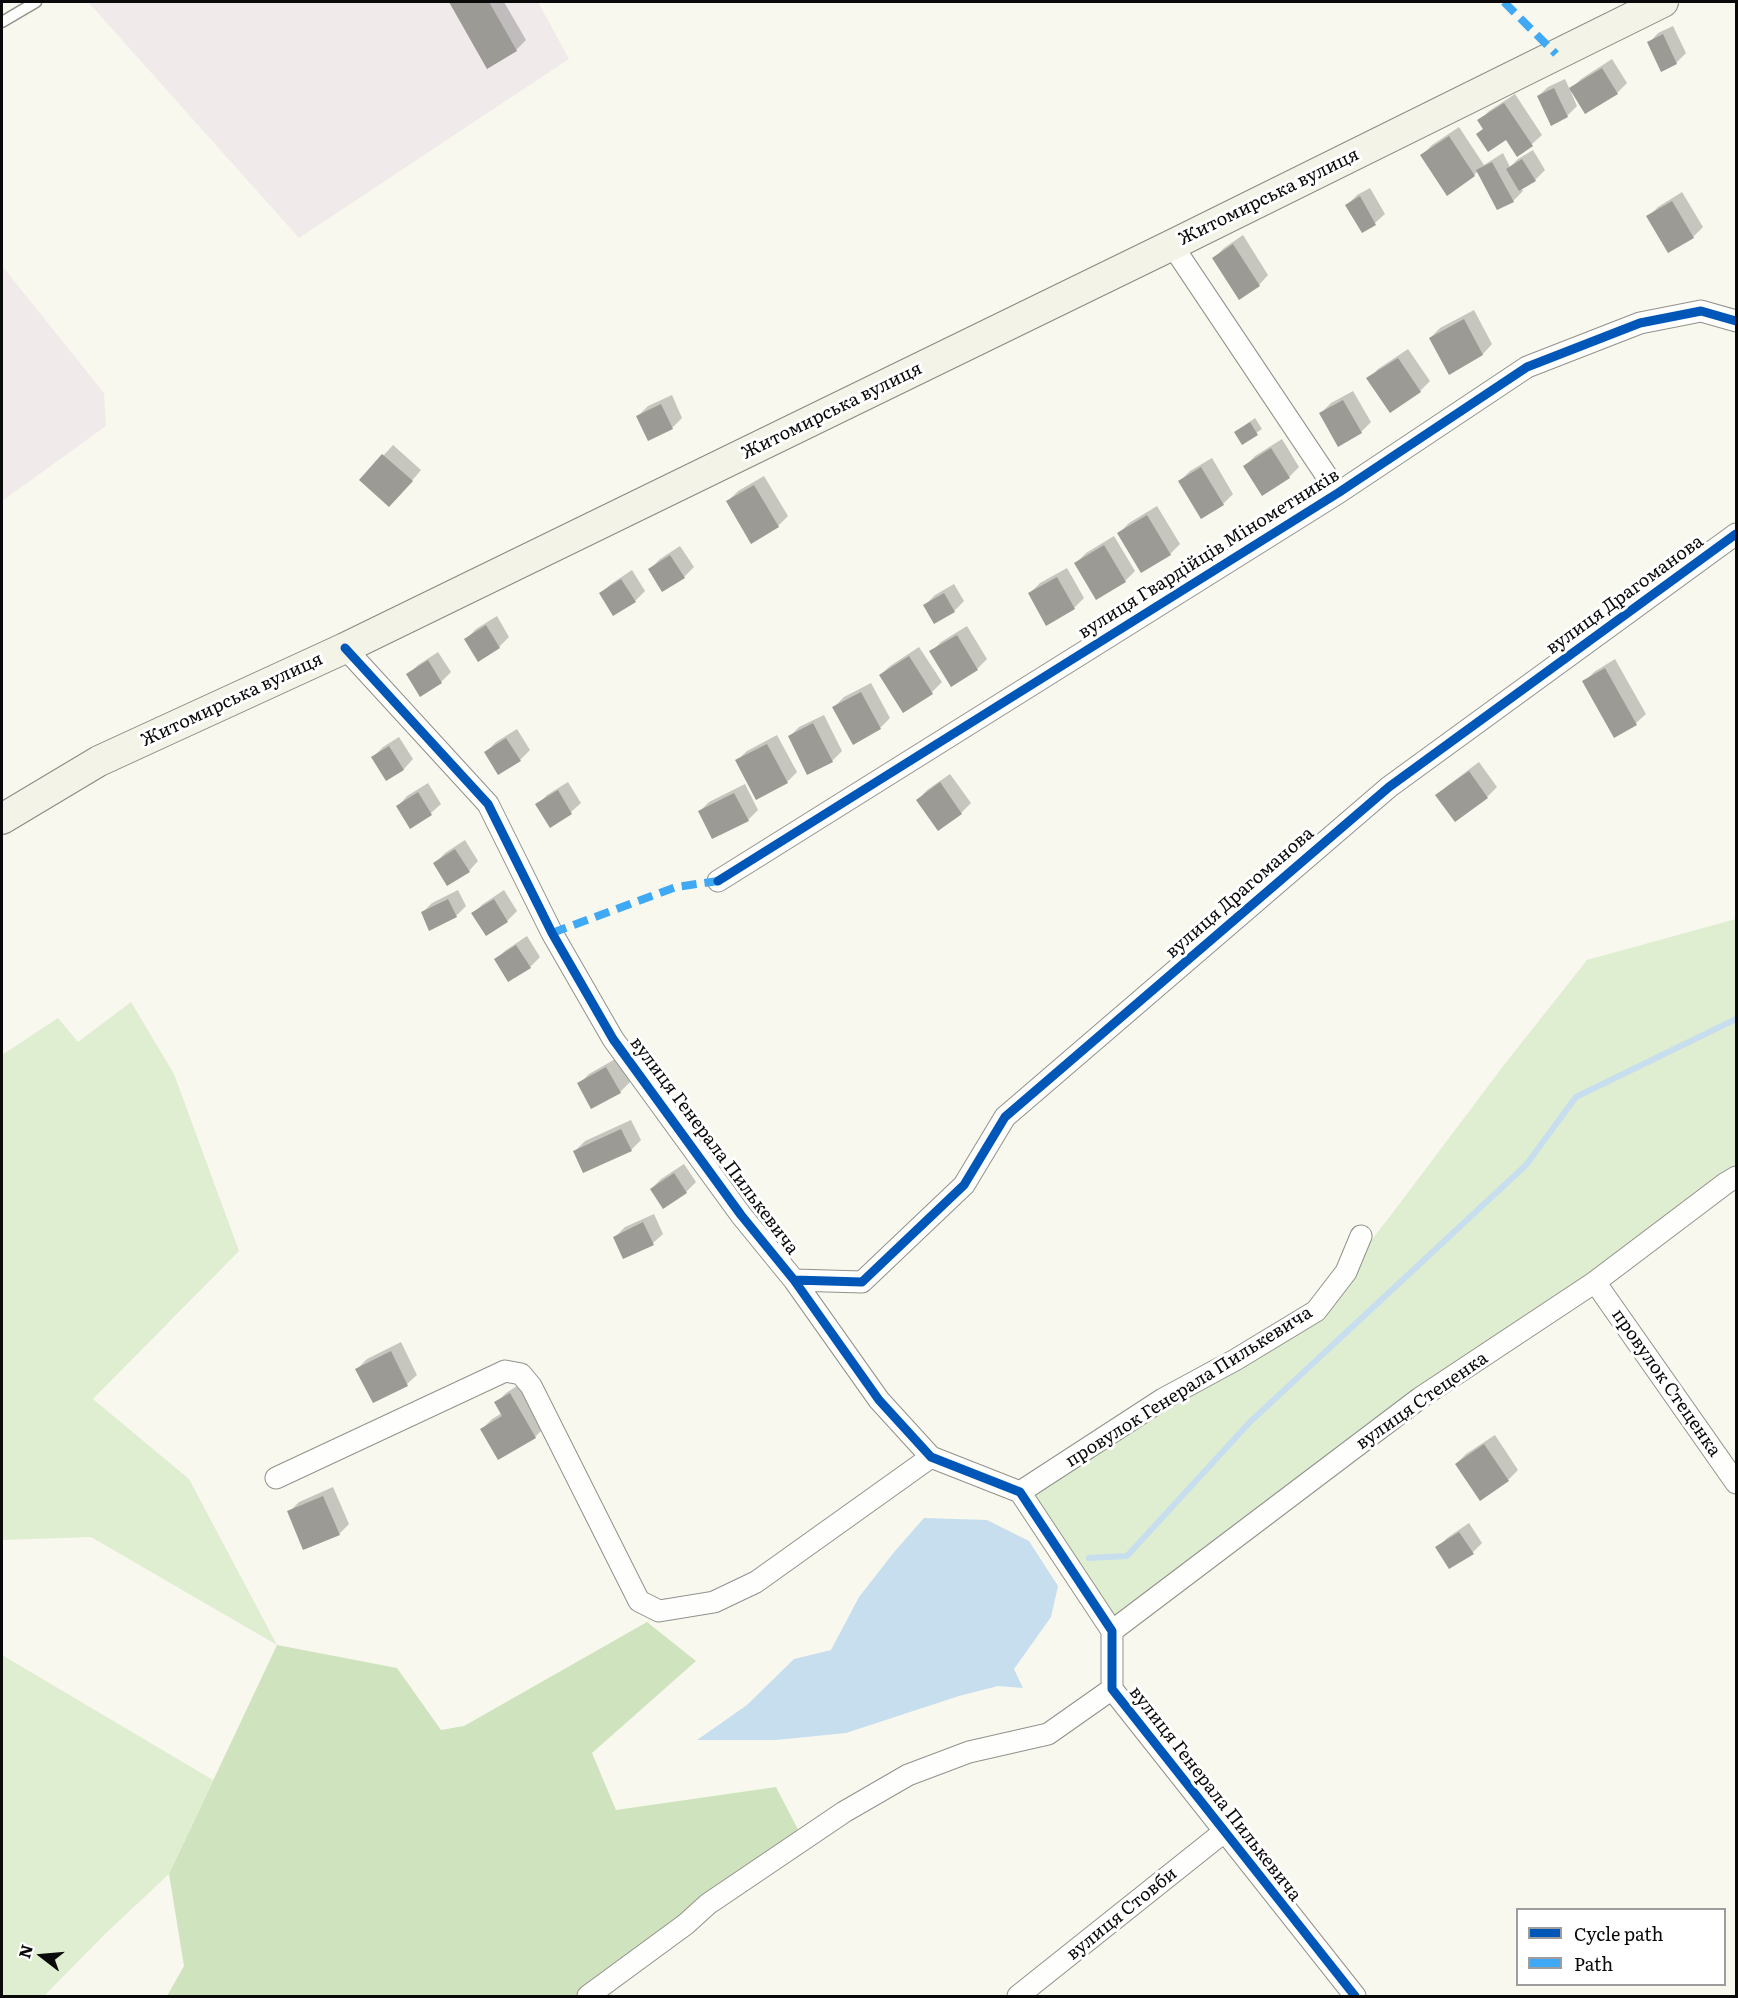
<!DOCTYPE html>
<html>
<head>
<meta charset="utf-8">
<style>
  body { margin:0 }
  #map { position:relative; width:1738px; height:1998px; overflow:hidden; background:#f8f8ee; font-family:Literata,serif }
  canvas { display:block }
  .frame { position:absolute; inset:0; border:3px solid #0a0a0a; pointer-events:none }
  .legend { position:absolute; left:1516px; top:1908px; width:210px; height:78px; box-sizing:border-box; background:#fff; border:2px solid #9d9d9d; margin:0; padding:8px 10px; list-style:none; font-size:18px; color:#0a0a0a }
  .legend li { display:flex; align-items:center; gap:12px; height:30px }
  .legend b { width:30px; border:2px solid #9d9d9d }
  .north { position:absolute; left:12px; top:1926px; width:60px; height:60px; -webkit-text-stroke:4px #fff; paint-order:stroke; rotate:286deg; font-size:16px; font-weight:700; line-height:24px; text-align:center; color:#0a0a0a }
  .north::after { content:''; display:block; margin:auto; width:21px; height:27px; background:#0a0a0a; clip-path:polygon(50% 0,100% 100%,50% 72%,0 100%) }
</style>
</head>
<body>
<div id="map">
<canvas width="1738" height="1998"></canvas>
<div class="frame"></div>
<ul class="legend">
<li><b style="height:8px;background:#0057b8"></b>Cycle path</li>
<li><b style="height:8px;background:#3fa9f5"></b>Path</li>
</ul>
<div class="north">N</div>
</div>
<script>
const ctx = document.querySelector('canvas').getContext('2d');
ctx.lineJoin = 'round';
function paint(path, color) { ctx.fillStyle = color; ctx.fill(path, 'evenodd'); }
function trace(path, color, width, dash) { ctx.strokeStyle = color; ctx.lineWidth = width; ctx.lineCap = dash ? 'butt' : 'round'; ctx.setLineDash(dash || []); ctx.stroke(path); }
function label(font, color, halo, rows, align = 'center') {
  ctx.font = font + ' Literata,serif'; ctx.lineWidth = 6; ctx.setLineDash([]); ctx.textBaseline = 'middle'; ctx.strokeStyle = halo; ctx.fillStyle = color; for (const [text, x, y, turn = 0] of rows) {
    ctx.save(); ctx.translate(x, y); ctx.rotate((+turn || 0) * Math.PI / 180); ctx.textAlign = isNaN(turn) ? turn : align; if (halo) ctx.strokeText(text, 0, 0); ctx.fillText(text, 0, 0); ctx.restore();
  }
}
const industrial = new Path2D(`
  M88,2H538L569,59L299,238Z
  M2,266L104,393L106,426L2,501Z`);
const green = new Path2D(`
  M1736,919V1177L1112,1631L1020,1492L1316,1311L1391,1215L1504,1065L1587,960Z
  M131,1002L174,1074L239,1251L93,1399L189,1479L277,1645L91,1537L2,1540V1055L58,1018L78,1042Z
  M2,1655L213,1780L169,1874L105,1934L44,1996H2Z`);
const forest = new Path2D(`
  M647,1622L696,1661L592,1753L616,1810L776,1787L803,1839L588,1996H167L184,1966L169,1874L277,1645L397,1668L441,1730L464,1726Z`);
const water = new Path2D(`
  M924,1518L987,1520L1029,1541L1058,1586L1051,1617L1014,1669L1023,1688L998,1686L959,1696L846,1733L776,1740H697L747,1705L794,1659L831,1650L859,1597L895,1551Z`);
const shadow = new Path2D(`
  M450,2H504L526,40L516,50L488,67Z
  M1673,26L1686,53L1676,63L1649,43L1658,33Z
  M1612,59L1627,83L1617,93L1586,112L1572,91L1571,92L1577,106L1567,116L1538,96L1548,87L1565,79L1570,90L1581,79Z
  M1515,94L1542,135L1532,144L1517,155L1506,138L1478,134L1484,128L1479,121L1489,111Z
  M1459,127L1484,165L1503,153L1510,167L1518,159L1533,150L1545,170L1535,180L1521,188L1523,191L1513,201L1478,171L1474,175L1422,155L1432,145Z
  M1370,188L1385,214L1375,223L1362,231L1347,205L1357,195Z
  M1682,192L1703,227L1693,237L1648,217L1658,207Z
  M1243,235L1268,275L1259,285L1214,258L1224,248Z
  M1474,310L1492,344L1483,354L1449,373L1430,338L1440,328Z
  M1408,349L1430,381L1420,391L1368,379L1378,369Z
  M1353,391L1371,422L1361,432L1321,413L1331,403Z
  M672,395L682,418L672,428L638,416L648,406Z
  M1255,418L1262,429L1242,443L1236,432Z
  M1282,439L1299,467L1289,477L1245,466L1255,456Z
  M393,445L421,470L399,496L361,480Z
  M1212,458L1233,494L1223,504L1202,517L1180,481L1190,471Z
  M764,476L788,516L778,526L728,501L738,491Z
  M1157,506L1180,544L1170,554L1119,533L1129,523Z
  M1114,536L1135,571L1125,581L1076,563L1086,553Z
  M680,546L694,567L684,577L650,569L660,559Z
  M1067,568L1084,598L1074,608L1030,593L1040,583Z
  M632,570L645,591L635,601L601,593L611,584Z
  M954,584L964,601L954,611L925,605L935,595Z
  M497,616L509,637L499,647L466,639L476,629Z
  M967,626L987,659L977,669L951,685L931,652L941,642Z
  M919,647L942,682L932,692L880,675L890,666Z
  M438,652L451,672L441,682L408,675L418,665Z
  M1615,659L1646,714L1636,723L1614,736L1584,682L1594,672Z
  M871,683L890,718L880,728L834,707L844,697Z
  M824,715L842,751L832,761L789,737L799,727Z
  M517,729L530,750L520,760L486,752L496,742Z
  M777,735L797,772L787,782L737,760L747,751Z
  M399,737L413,759L404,769L387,779L373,757L383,747Z
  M1479,762L1497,787L1487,797L1437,796L1447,786Z
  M950,774L971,803L961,813L938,829L918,800L927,790Z
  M568,782L581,803L571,812L537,805L547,795Z
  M428,783L441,804L431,813L410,826L398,806L407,796Z
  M745,784L758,810L748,820L699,812L709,802Z
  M465,840L478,861L469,871L435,863L445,853Z
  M458,890L466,906L456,916L422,913L432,903Z
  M504,890L517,911L507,921L473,913L483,904Z
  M527,936L540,957L530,967L496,959L506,950Z
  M617,1058L630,1082L620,1092L579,1084L589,1074Z
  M631,1120L641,1140L631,1150L575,1151L585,1141Z
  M684,1164L696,1182L686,1192L651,1189L661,1179Z
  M654,1214L663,1234L653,1243L615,1237L625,1227Z
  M401,1342L417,1375L407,1384L357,1369L367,1359Z
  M520,1384L545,1427L535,1437L482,1429L492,1419L502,1413L496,1403L506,1393Z
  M1495,1435L1518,1470L1508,1480L1480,1499L1456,1464L1466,1454Z
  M333,1487L349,1524L339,1534L289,1512L299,1502Z
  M1469,1523L1482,1543L1473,1552L1437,1548L1447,1538Z`);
const stream = new Path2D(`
  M1089,1558L1127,1556L1250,1422L1526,1165L1576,1097L1736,1019`);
const building = new Path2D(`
  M449,2H489L517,51L487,69Z
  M1663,34L1677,64L1661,72L1647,42Z
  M1602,68L1618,94L1585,114L1569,88Z
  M1554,88L1568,117L1551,126L1537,96Z
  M1504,103L1533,146L1517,157L1506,140L1488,152L1476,134L1483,129L1477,120Z
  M1449,136L1475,176L1447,196L1420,155Z
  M1522,159L1536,181L1519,191L1506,169Z
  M1492,162L1514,202L1497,210L1476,170Z
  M1360,196L1376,225L1362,233L1345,205Z
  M1672,201L1694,238L1668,253L1646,216Z
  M1233,244L1260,286L1239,300L1212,258Z
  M1464,319L1483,355L1449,375L1429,338Z
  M1398,358L1421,392L1390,413L1366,378Z
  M1343,400L1362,433L1338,447L1319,413Z
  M661,404L673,429L648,441L636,416Z
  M1250,422L1258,435L1242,445L1234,432Z
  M1271,448L1290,478L1262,496L1243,466Z
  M382,454L413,481L389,507L359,480Z
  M1201,467L1224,505L1201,519L1178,481Z
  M754,485L779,527L751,544L726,501Z
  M1147,515L1171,555L1141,573L1117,533Z
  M1104,545L1126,582L1096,600L1074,563Z
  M670,555L685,578L662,592L648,569Z
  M1057,577L1075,609L1046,626L1028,593Z
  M621,579L636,602L613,616L599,593Z
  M944,593L955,612L934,624L923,605Z
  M486,625L500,648L478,662L464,639Z
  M957,635L978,670L951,687L929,651Z
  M909,656L933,694L903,713L879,675Z
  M428,660L442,683L420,697L406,674Z
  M1605,668L1637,725L1614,738L1582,681Z
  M861,692L881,729L853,745L832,707Z
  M813,723L833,762L807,775L788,736Z
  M506,738L521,761L498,775L484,752Z
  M767,744L788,783L756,800L735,760Z
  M389,746L404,770L386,781L371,757Z
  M1469,771L1488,798L1455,822L1435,795Z
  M940,782L962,814L938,831L916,800Z
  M558,790L572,814L550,828L535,804Z
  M418,792L432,815L410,829L396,806Z
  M734,793L749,821L712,839L698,811Z
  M455,849L470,872L447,886L433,863Z
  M448,899L457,917L429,931L421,912Z
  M494,899L508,922L486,936L471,913Z
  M516,945L531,968L508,982L494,959Z
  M606,1067L621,1093L591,1109L577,1083Z
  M621,1129L632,1151L583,1173L573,1151Z
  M674,1173L687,1193L663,1209L650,1189Z
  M643,1222L654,1245L623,1259L613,1237Z
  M391,1351L408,1386L373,1403L355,1369Z
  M510,1393L536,1438L498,1460L480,1429L502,1416L494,1402Z
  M1484,1444L1509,1481L1480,1501L1455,1464Z
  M323,1496L340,1535L303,1550L287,1511Z
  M1459,1532L1474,1554L1449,1569L1435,1547Z`);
const lane = new Path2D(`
  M2,22L36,2`);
const street = new Path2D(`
  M1172,245L1338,493
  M345,648L488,804L552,933L613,1039L741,1215L794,1280L879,1400L931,1457L1020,1492L1112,1631V1689L1355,1996
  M718,881L1338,493L1527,367L1640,323L1701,311L1736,321
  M794,1280L862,1282L964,1185L1005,1117L1389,787L1736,534
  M1595,1282L1736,1483
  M276,1478L505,1371L521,1374L531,1386L639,1601L659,1611L714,1602L756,1582L931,1457
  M1020,1492L1163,1399L1235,1360L1316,1311L1346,1272L1361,1236
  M1112,1631L1420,1398L1595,1282L1726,1183L1736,1177
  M588,1996L686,1924L708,1904L844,1812L908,1775L969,1752L1048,1734L1112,1689
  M1018,1996L1225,1831`);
const secondary = new Path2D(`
  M2,819L99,761L345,648L1172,245L1663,2`);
const quiet = new Path2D(`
  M1504,2L1556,54
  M552,933L676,887L718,881`);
const cycleway = new Path2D(`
  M345,648L488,804L552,933L613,1039L741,1215L794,1280L879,1400L931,1457L1020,1492L1112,1631V1689L1355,1996
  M718,881L1338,493L1527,367L1640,323L1701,311L1736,321
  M794,1280L862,1282L964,1185L1005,1117L1389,787L1736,534`);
const streetNames = [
  ["Житомирська вулиця",1269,197,-26],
  ["Житомирська вулиця",832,411,-26],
  ["вулиця Гвардійців Мінометників",1209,554,-32],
  ["вулиця Драгоманова",1625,595,-36],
  ["Житомирська вулиця",232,700,-25],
  ["вулиця Драгоманова",1240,893,-41],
  ["вулиця Генерала Пилькевича",714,1146,53],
  ["провулок Стеценка",1666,1383,55],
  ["провулок Генерала Пилькевича",1189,1387,-32],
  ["вулиця Стеценка",1422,1401,-35],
  ["вулиця Генерала Пилькевича",1215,1794,52],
  ["вулиця Стовби",1122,1914,-39]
];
paint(industrial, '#f0eaeb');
paint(green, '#dfedd0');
paint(forest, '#cfe4be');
paint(water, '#c7deef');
paint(shadow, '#0003');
trace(stream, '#c7deef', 6);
paint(building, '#9b9a94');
trace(lane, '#91918d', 13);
trace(street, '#91918d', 23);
trace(secondary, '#888883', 32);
trace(lane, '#fefefc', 10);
trace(street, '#fefefc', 21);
trace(secondary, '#f3f3e8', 30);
trace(quiet, '#3fa9f5', 8, [15, 8]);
trace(cycleway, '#0057b8', 9);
label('18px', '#0a0a0a', '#fff', streetNames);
</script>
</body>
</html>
